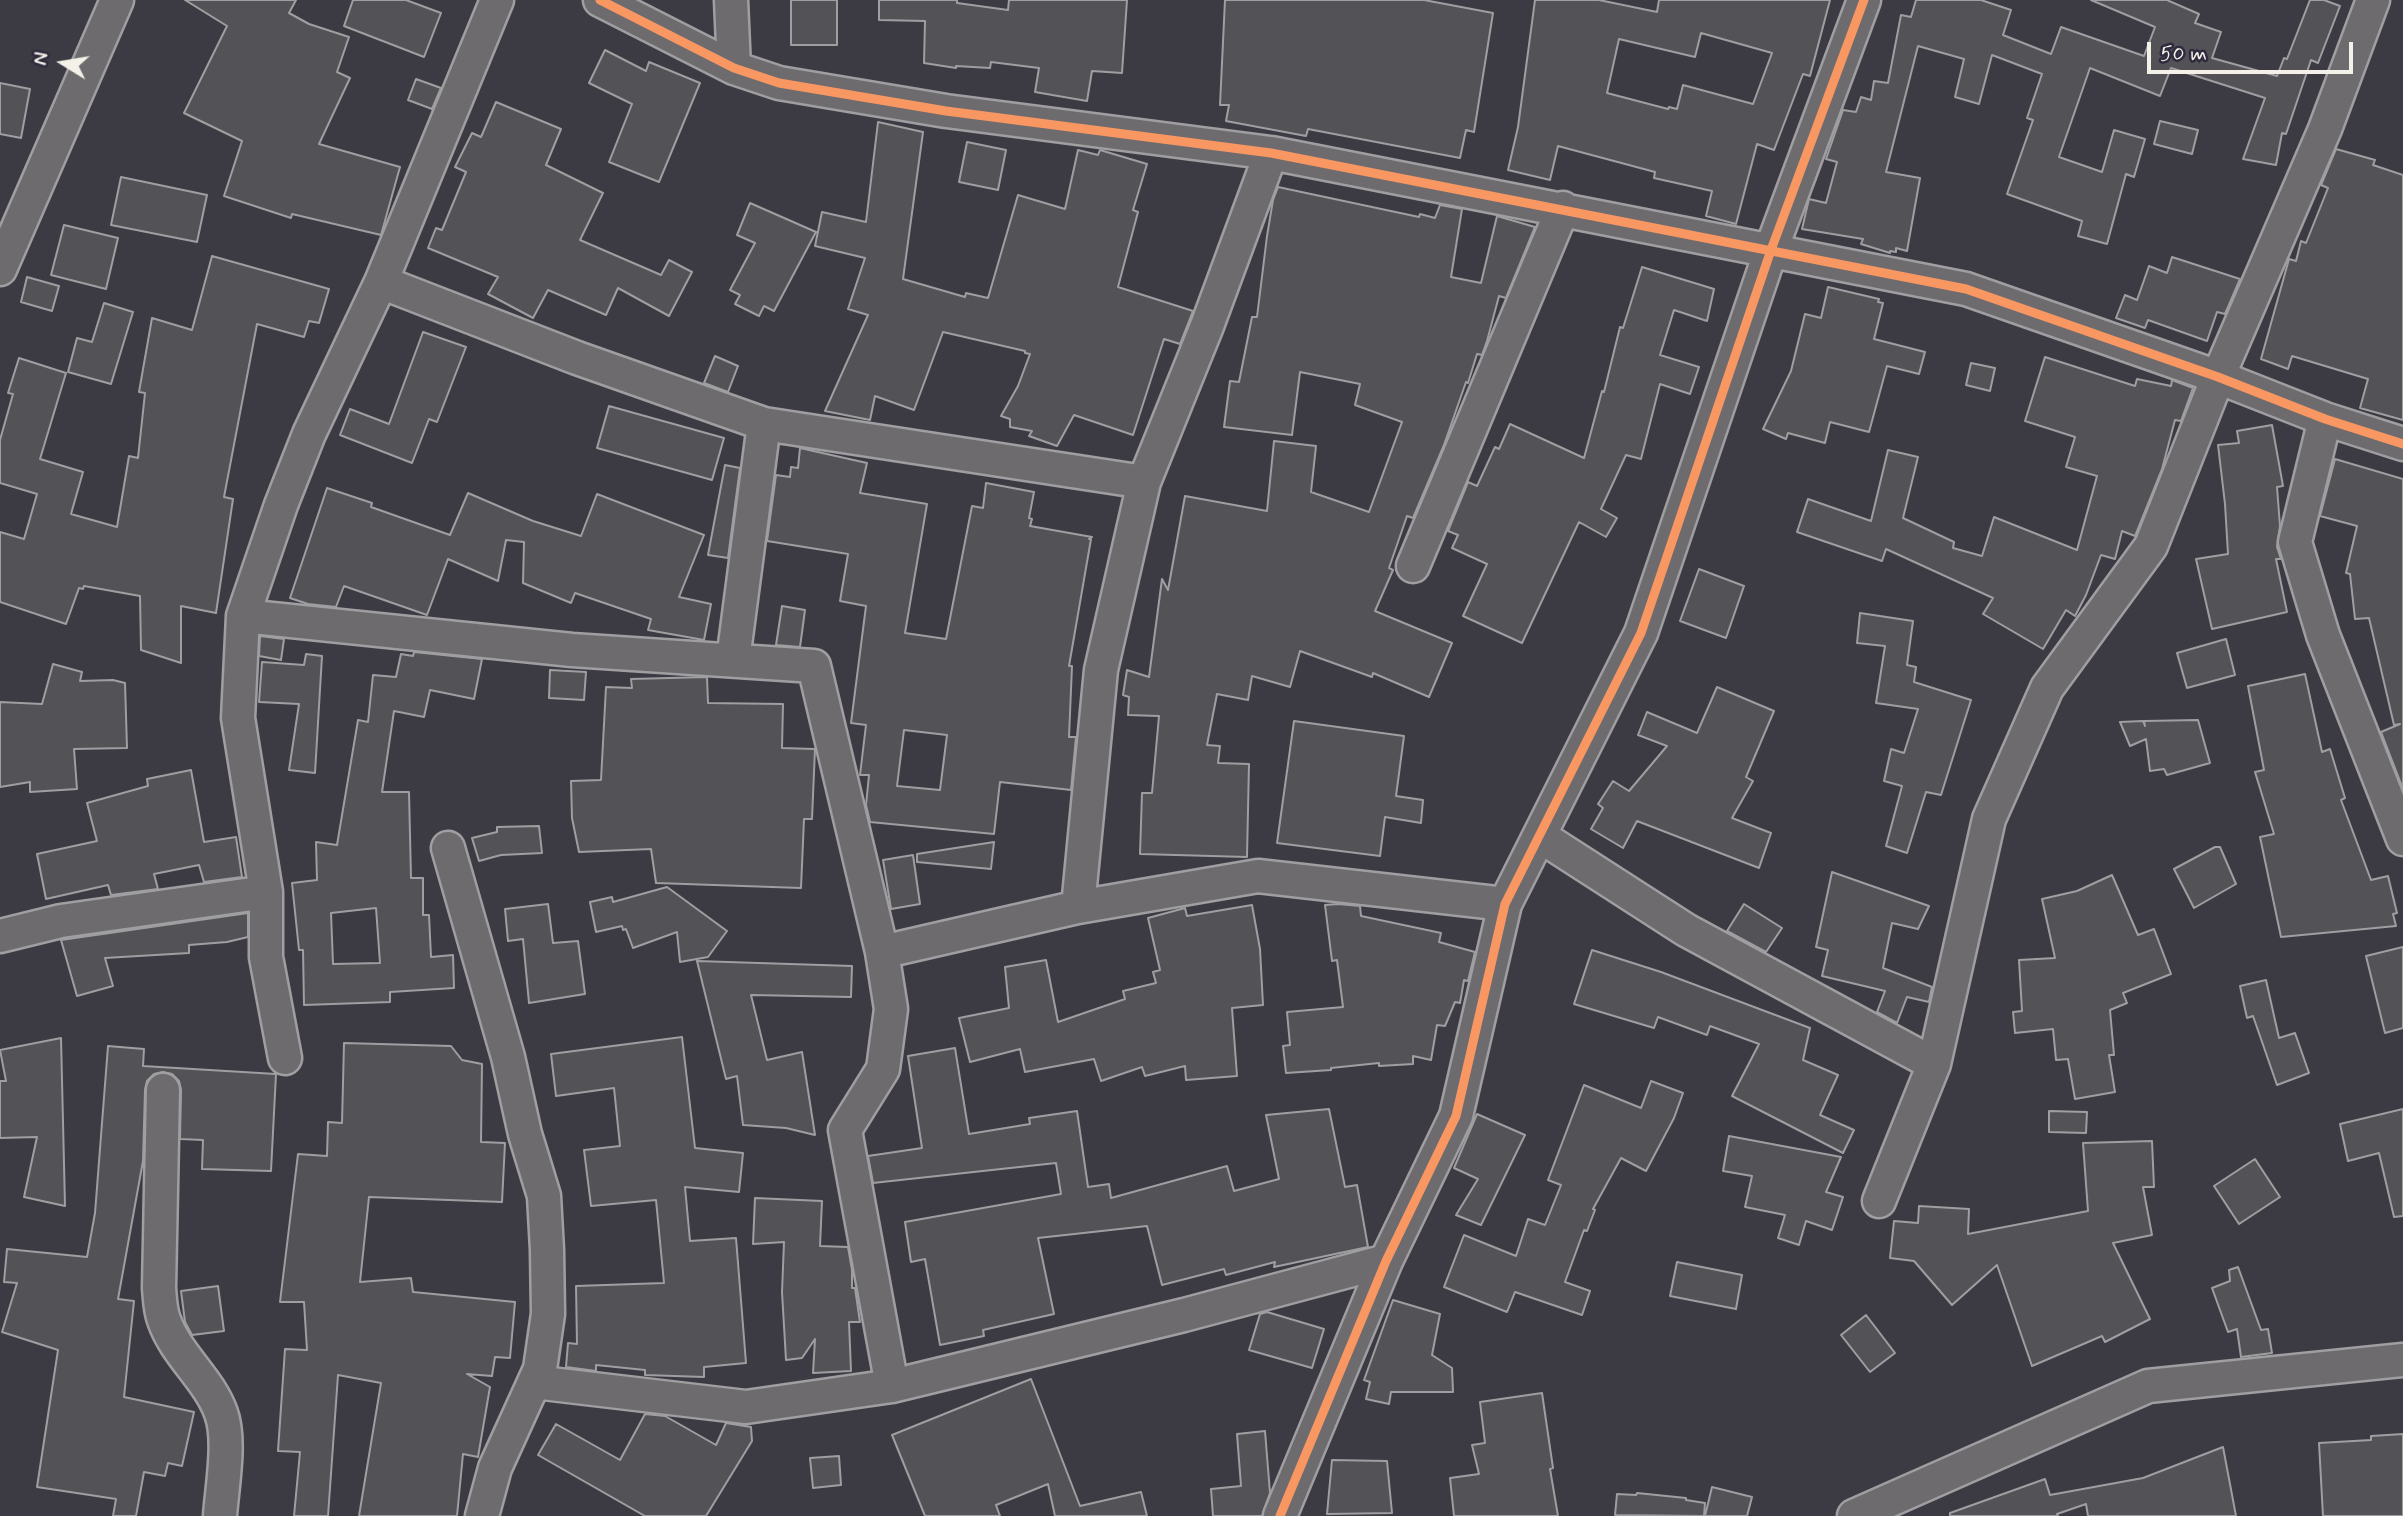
<!DOCTYPE html>
<html>
<head>
<meta charset="utf-8">
<style>
  body { margin:0 }
  #map { position:relative; width:2403px; height:1516px; overflow:hidden; background:#3c3a43; font-family:Mynerve,sans-serif }
  canvas { display:block }
  .north { position:absolute; left:28px; top:28px; width:70px; height:70px; -webkit-text-stroke:5px #2f2a3d; paint-order:stroke; rotate:281deg; font-size:19px; font-weight:700; line-height:28px; text-align:center; color:#f4f1e8 }
  .north::after { content:''; display:block; margin:auto; width:24px; height:32px; background:#f4f1e8; clip-path:polygon(50% 0,100% 100%,50% 72%,0 100%) }
  .scale { position:absolute; left:2147px; top:42px; width:206px; height:32px; box-sizing:border-box; border:4px solid #f4f1e8; border-top:0; padding-left:9px; font-size:21px; line-height:24px; white-space:nowrap; color:#f4f1e8; -webkit-text-stroke:5px #2f2a3d; paint-order:stroke }
</style>
</head>
<body>
<div id="map">
<canvas width="2403" height="1516"></canvas>
<div class="north">N</div>
<div class="scale">50 m</div>
</div>
<script>
const ctx = document.querySelector('canvas').getContext('2d');
ctx.lineJoin = 'round';
function paint(path, color) { ctx.fillStyle = color; ctx.fill(path, 'evenodd'); }
function trace(path, color, width, dash) { ctx.strokeStyle = color; ctx.lineWidth = width; ctx.lineCap = dash ? 'butt' : 'round'; ctx.setLineDash(dash || []); ctx.stroke(path); }
const building = new Path2D(`
  M185,0H296L289,13L309,24L349,37L337,72L350,78L319,144L400,167L381,235L292,214L291,218L224,196L242,141L184,113L227,26Z
  M353,0H406L441,13L424,57L344,26Z
  M791,0H837V45H791Z
  M879,0H957V3L1008,10L1009,0H1127L1122,73L1092,71L1087,101L1035,92L1039,68L991,62L990,68L956,66V68L924,63L925,21L879,20Z
  M1225,0H1424L1493,13L1474,132L1466,130L1460,158L1308,129L1306,136L1226,121L1229,105H1220Z
  M1535,0H1599L1657,12L1659,0H1830L1810,76L1803,74L1774,150L1757,144L1736,224L1706,216L1712,191L1654,178L1655,172L1558,146L1550,180L1508,170L1518,127ZM1701,33L1772,53L1753,104L1683,85L1677,109L1669,107L1668,109L1607,93L1619,39L1695,57Z
  M1916,0H1981L2011,10L2003,35L2051,54L2061,27L2144,56L2155,27L2091,0H2167L2199,14L2195,23L2221,32L2212,58L2277,76L2284,58L2287,59L2310,0H2324L2340,6L2318,63L2311,60L2286,134L2282,133L2276,165L2243,159L2265,98L2171,68L2160,96L2090,68L2059,157L2102,172L2114,130L2145,139L2134,177L2126,174L2107,244L2078,236L2082,221L2007,194L2033,120L2027,118L2042,74L1992,55L1979,104L1955,97L1964,59L1918,46L1886,172L1920,178L1907,251L1896,248V252L1890,251V253L1861,244L1863,239L1802,229L1809,199L1826,203L1837,162L1826,159L1843,110L1856,112L1861,97L1871,100L1874,81L1888,83L1901,15L1911,17Z
  M605,50L646,71L649,62L700,83L659,182L609,162L632,104L589,83Z
  M416,79L441,88L432,109L408,100Z
  M0,83L30,89L21,138L0,134Z
  M496,102L561,129L546,165L603,193L580,240L661,275L669,260L692,272L669,316L618,288L606,315L548,290L533,318L488,294L498,277L428,248L436,228L442,230L466,172L455,167L472,133L481,137Z
  M2160,121L2198,130L2192,154L2154,144Z
  M878,122L923,132L903,279L965,297L966,293L988,298L1018,195L1065,209L1078,150L1098,155L1100,150L1147,164L1133,210L1138,212L1118,287L1193,311L1180,344L1164,339L1133,435L1074,415L1057,446L1029,436L1032,431L1010,427V419L1001,416L1018,386L1030,354L1025,353V351L943,332L914,410L875,396L870,420L825,411L868,315L848,309L865,258L815,246L822,212L866,222Z
  M967,142L1006,150L998,190L959,182Z
  M2336,149L2375,160L2373,165L2403,175V420L2360,408L2368,379L2292,356L2288,369L2261,359L2289,259L2296,261L2301,241L2306,243L2328,188L2321,185Z
  M121,177L207,195L197,242L111,225Z
  M1278,187L1419,217L1420,214L1435,218L1440,205L1462,209L1451,277L1481,283L1497,216L1535,227L1506,298L1499,296L1487,341L1482,355L1477,354L1468,383L1466,382L1444,445L1413,518L1407,516L1389,568L1393,570L1375,611L1452,643L1429,697L1373,673L1372,677L1300,651L1290,687L1252,676L1248,700L1217,694L1207,745L1220,746L1218,763L1249,764L1247,857L1140,854L1142,793H1152L1159,716L1128,715L1129,697L1123,695L1127,670L1149,677L1162,579L1168,590L1185,496L1267,511L1274,441L1316,446L1311,492L1369,512L1402,422L1355,405L1360,384L1300,372L1292,435L1224,427L1230,381L1239,382L1252,317H1257L1267,236L1273,200Z
  M750,203L816,232L774,311L764,306L759,316L735,304L740,295L730,290L755,243L737,235Z
  M64,225L118,238L106,289L51,275Z
  M212,256L329,289L319,323L309,321L304,337L257,324L224,497L233,499L216,613L181,606V663L141,650L140,596L84,586L83,589L79,588L66,624L0,602V532L24,539L37,494L0,483V440L13,394L8,393L19,358L66,373L40,459L83,472L71,514L117,527L129,456L138,458L145,393L139,392L152,318L192,330Z
  M2172,257L2240,279L2225,314L2217,312L2207,341L2148,320L2145,328L2116,318L2125,295L2137,300L2149,266L2167,273Z
  M1642,267L1714,289L1707,321L1674,310L1660,355L1699,367L1690,394L1660,384L1641,459L1626,455L1601,509L1617,518L1606,537L1579,522L1522,643L1463,616L1487,564L1452,548L1458,535L1448,531L1468,482L1477,486L1495,447L1499,449L1510,424L1584,458L1602,391L1604,392L1620,327L1623,328Z
  M27,277L59,286L52,311L21,302Z
  M1828,287L1879,299L1878,302L1883,303L1874,339L1925,352L1919,374L1887,366L1869,432L1830,422L1825,443L1788,433L1786,439L1763,429L1791,371L1805,314L1821,318Z
  M104,303L133,312L111,384L68,372L77,338L92,342Z
  M423,332L466,347L437,422L429,419L412,463L340,435L350,409L389,424Z
  M715,356L738,366L728,392L704,383Z
  M2045,357L2135,386L2137,379L2171,386L2172,380L2193,388L2181,421L2175,420L2162,469L2135,536L2122,531L2115,559L2101,555L2086,595L2075,616L2066,610L2043,649L1983,614L1993,598L1886,549L1882,561L1797,532L1808,499L1871,521L1888,450L1918,457L1903,518L1954,542L1953,548L1982,556L1994,517L2077,550L2097,476L2066,467L2075,437L2025,421Z
  M1971,363L1995,368L1990,391L1966,385Z
  M609,406L724,438L712,480L597,448Z
  M2272,425L2283,486L2277,487L2280,526L2277,547L2281,559H2276L2287,612L2212,629L2196,559L2228,554L2225,504L2218,445L2239,443L2237,431Z
  M800,448L867,463L860,493L927,504L905,633L946,639L972,506L983,508L986,483L1034,492L1029,518L1032,519L1030,526L1092,537L1089,539H1091L1069,666H1072L1069,737H1076L1071,790L1000,782L994,834L870,822L866,805L869,775H860L866,725L851,723L866,606L840,601L848,554L767,541L776,475L790,477L791,467L798,468ZM904,730L947,735L940,790L897,786Z
  M2335,459L2403,479V789L2381,732L2400,724L2394,725L2369,618L2355,619L2350,574L2346,573L2357,526L2320,516Z
  M725,465L740,468L728,558L708,555Z
  M327,488L372,503L371,507L450,535L468,493L533,521L581,536L597,494L704,535L679,597L711,604L704,640L648,630L651,619L575,593L571,603L523,583L524,542L506,540L498,581L448,559L427,615L344,586L336,607L308,604L290,598Z
  M1699,569L1744,586L1726,638L1680,621Z
  M782,606L805,610L800,647L776,645Z
  M1860,613L1913,621L1907,665L1916,667L1914,682L1971,700L1941,795L1926,792L1907,853L1886,846L1902,786L1884,781L1891,749L1904,753L1918,709L1876,703L1885,646L1857,643Z
  M260,636L284,639L281,660L259,656Z
  M2226,639L2235,675L2187,688L2177,653Z
  M414,652L482,659L474,699L430,690L424,717L394,711L382,792H409L411,878H423V915H429L431,957L453,955L454,988L390,992V1002L304,1005L303,950H299L292,883L317,880L316,842L337,845L358,720L368,722L373,675L396,677L401,654L413,656ZM376,908L380,963L333,964L331,913Z
  M306,654L322,656L315,773L289,770L299,704L259,702L262,662L304,665Z
  M53,664L82,672L80,681L113,680L125,683L127,748L74,749L77,789L30,792V782L0,787V702L42,704Z
  M550,670L586,672L584,700L549,698Z
  M2305,674L2322,752L2330,749L2345,798L2341,800L2371,880L2388,876L2397,913L2393,914L2396,926L2281,937L2260,837L2274,834L2255,772L2264,770L2248,686Z
  M707,677L708,703L783,704L782,748L815,749L812,819H804L801,888L656,883L651,849L579,852L572,818L571,781L601,780L606,687L632,688L631,679Z
  M1717,687L1774,711L1746,777L1753,781L1732,818L1771,833L1759,868L1637,821L1623,848L1591,829L1603,808L1598,804L1613,781L1629,791L1667,746L1638,735L1647,712L1697,733Z
  M2198,720L2210,763L2167,775L2164,769L2150,771L2146,739L2130,746L2120,722L2143,721L2145,726L2144,721Z
  M1294,721L1404,736L1396,796L1423,800L1421,823L1385,817L1380,856L1277,843Z
  M191,770L204,842L236,837L242,877L204,882L199,865L154,874L158,889L111,895L108,885L46,899L37,854L97,841L87,803L148,786L147,779Z
  M539,826L542,853L501,855L479,861L472,838L497,832V827Z
  M994,842L991,869L917,862V854Z
  M2215,847H2220L2236,884L2194,908L2174,869Z
  M913,855L920,904L891,909L883,860Z
  M1832,872L1929,906L1918,929L1892,923L1883,968L1932,987L1929,1002L1907,997L1897,1023L1877,1012L1885,991L1822,976L1828,950L1816,947Z
  M2112,875L2138,935L2154,929L2171,974L2123,993L2127,1003L2110,1010L2114,1055H2109L2115,1092L2075,1099L2068,1059L2056,1060L2053,1029L2015,1033L2013,1012L2022,1011L2019,960L2055,958L2042,899L2077,891Z
  M667,887L727,931L708,957L680,962L677,932L633,948L626,929L623,930L622,926L596,932L590,902L612,897L613,902Z
  M548,904L553,943L578,941L585,994L529,1003L523,939L508,941L505,909Z
  M1338,904L1360,906L1361,916L1441,933L1439,942L1475,952L1468,981L1464,980L1460,1003L1455,1002L1445,1026L1437,1025L1431,1060L1413,1056V1064L1379,1066V1063L1331,1068V1070L1286,1073L1283,1046L1290,1045L1287,1012L1343,1007L1337,960L1332,961L1325,905Z
  M1744,904L1782,928L1766,952L1727,931Z
  M1252,905L1260,949L1263,1005L1232,1008L1237,1076L1186,1080L1185,1066L1145,1076L1142,1067L1101,1081L1094,1059L1025,1072L1020,1049L970,1062L959,1018L1009,1008L1005,967L1046,960L1058,1022L1125,999L1123,991L1156,983L1153,972L1160,970L1148,918L1185,908L1187,916Z
  M248,913V937L227,942L189,945V953L105,958L113,986L77,996L61,940Z
  M2403,947V1028L2385,1033L2366,956Z
  M1592,950L1661,972L1810,1028L1803,1060L1838,1075L1820,1115L1854,1130L1843,1153L1732,1096L1759,1044L1710,1026L1707,1035L1658,1017L1654,1028L1574,1004Z
  M697,961L852,966L851,997L751,995L767,1060L802,1052L815,1135L786,1128L743,1125L737,1076L726,1079Z
  M2266,980L2279,1038L2295,1033L2309,1073L2277,1085L2253,1016L2247,1018L2240,986Z
  M682,1037L695,1148L743,1153L739,1192L685,1187L690,1241L736,1238L746,1363L704,1367V1377L645,1375V1370L596,1365V1371L566,1367L568,1343L577,1344L576,1286L664,1283L656,1200L591,1206L584,1150L620,1146L614,1088L556,1096L551,1054Z
  M61,1038L65,1206L24,1197L37,1137L0,1138V1081H6L0,1050Z
  M344,1043L451,1046L462,1060L482,1064L481,1142L505,1143L502,1202L369,1197L360,1282L411,1278L413,1292L515,1302L510,1358L495,1357L492,1376L467,1374L490,1387L478,1457L463,1454L457,1516H359L381,1383L338,1375L328,1516H294L300,1452L278,1451L285,1349L307,1350L304,1302H280L298,1154L327,1156L328,1122L342,1123Z
  M108,1046L144,1049L143,1066L276,1074L271,1171L202,1169L203,1140L180,1139L181,1090L179,1081L172,1074L163,1072L154,1074L147,1081L145,1090L143,1161L118,1299L134,1301L124,1397L194,1412L182,1466L168,1463L165,1476L144,1472L136,1516H113L116,1499L37,1487L58,1350L2,1332L17,1283L4,1282L7,1249L87,1257L95,1213Z
  M955,1048L969,1134L1030,1124L1029,1118L1077,1111L1088,1187L1109,1184L1111,1198L1227,1166L1234,1191L1279,1179L1266,1115L1329,1109L1345,1187L1357,1185L1368,1247L1274,1267L1275,1262L1226,1275L1224,1269L1162,1285L1147,1226L1038,1238L1054,1314L983,1330L984,1336L940,1345L925,1259L911,1262L905,1222L1061,1194L1056,1163L873,1183L868,1156L922,1148L908,1056Z
  M1651,1081L1683,1093L1674,1118L1646,1171L1621,1158L1593,1209L1595,1210L1587,1231L1584,1230L1565,1282L1590,1291L1582,1315L1515,1292L1507,1312L1444,1287L1464,1235L1516,1256L1528,1219L1545,1225L1561,1185L1548,1180L1584,1085L1641,1108Z
  M2403,1109V1216L2394,1217L2379,1153L2348,1161L2340,1124Z
  M2049,1111L2087,1112L2086,1133L2049,1132Z
  M1477,1114L1525,1135L1481,1225L1456,1215L1478,1179L1454,1168Z
  M1729,1136L1841,1157L1826,1192L1843,1197L1832,1230L1806,1221L1799,1245L1778,1238L1785,1215L1745,1207L1752,1176L1723,1171Z
  M2152,1141L2154,1187H2143L2152,1235L2113,1243L2150,1319L2105,1342L2102,1336L2032,1366L1997,1265L1952,1305L1914,1261L1890,1258L1894,1221L1918,1223L1919,1206L1969,1209L1968,1234L2088,1211L2083,1143Z
  M2255,1159L2280,1197L2239,1224L2214,1186Z
  M755,1198L822,1201L820,1246L848,1247L852,1270V1288H855L860,1322H849L851,1371L813,1373L815,1339L802,1358L786,1360L782,1292L784,1242L753,1244Z
  M1677,1262L1742,1275L1736,1309L1670,1296Z
  M2238,1267L2261,1330L2268,1329L2272,1353L2241,1357L2237,1329L2228,1332L2212,1288L2230,1281L2229,1270Z
  M218,1286L224,1331L192,1335L185,1322L181,1291Z
  M1393,1300L1440,1314L1432,1355L1452,1368L1453,1392H1391L1389,1404L1366,1399L1370,1382L1364,1380Z
  M1267,1312L1324,1329L1312,1368L1249,1350L1260,1314Z
  M1866,1315L1895,1353L1870,1372L1841,1335Z
  M1031,1379L1080,1506L1141,1492L1147,1516H1055L1048,1484L996,1505L1000,1516H925L892,1435Z
  M1542,1393L1553,1468L1550,1469L1558,1516H1454L1450,1478L1479,1474L1472,1445L1485,1443L1480,1402Z
  M645,1414L665,1416L716,1445L726,1423L751,1427L752,1441L706,1516H645L538,1455L556,1424L620,1460Z
  M1265,1431L1270,1493L1262,1516H1213L1211,1489L1241,1486L1237,1434Z
  M2403,1434V1516H2323L2319,1443L2371,1440V1436Z
  M2223,1447L2236,1516H2088L2086,1504L2057,1514L2058,1516H1950V1513L2045,1479L2050,1495L2143,1478Z
  M839,1456L841,1485L813,1488L810,1458Z
  M1332,1460L1387,1461L1392,1513L1327,1514Z
  M1712,1487L1752,1497L1747,1516H1705Z
  M1637,1493L1686,1498V1500L1705,1503L1704,1516L1615,1515L1617,1494L1636,1495Z`);
const minor = new Path2D(`
  M600,0L734,68L779,83L946,111L1271,153L1966,289L2218,377L2325,419L2403,444
  M731,0L734,68
  M0,269L117,0
  M381,282L577,358L764,424L1144,482
  M2325,419L2295,542L2323,635L2403,839
  M1413,566L1563,208
  M243,616L572,650L814,666L882,952L1078,907L1258,876L1505,904
  M733,660L764,424
  M1540,836L1686,930L1934,1064
  M448,848L508,1057L525,1134L544,1196L547,1250L548,1314L540,1369L495,1468L482,1516
  M1078,907L1101,670L1144,482L1207,326L1271,153
  M0,936L61,921L266,892
  M882,952L891,1009L883,1069L845,1130L892,1386
  M285,1058L266,957V892L238,718L243,616L281,505L309,434L381,282L497,0
  M163,1090L159,1288C160,1298 160,1310 164,1320C176,1355 209,1379 221,1413C231,1440 222,1487 220,1516
  M1879,1201L1934,1064L1989,819L2047,688L2151,546L2218,377L2325,129L2373,0
  M534,1382L746,1407L892,1386L1184,1315L1386,1261
  M1280,1516L1386,1261L1456,1116L1505,904L1641,633L1771,250L1864,0
  M1854,1516L2148,1386L2403,1360`);
const cycleway = new Path2D(`
  M600,0L734,68L779,83L946,111L1271,153L1966,289L2218,377L2325,419L2403,444
  M1280,1516L1386,1261L1456,1116L1505,904L1641,633L1771,250L1864,0`);
paint(building, '#535257');
trace(building, '#9f9ea0', 2);
trace(minor, '#9f9ea0', 37);
trace(minor, '#6e6b6e', 32);
trace(cycleway, '#f99763', 9);
</script>
</body>
</html>
